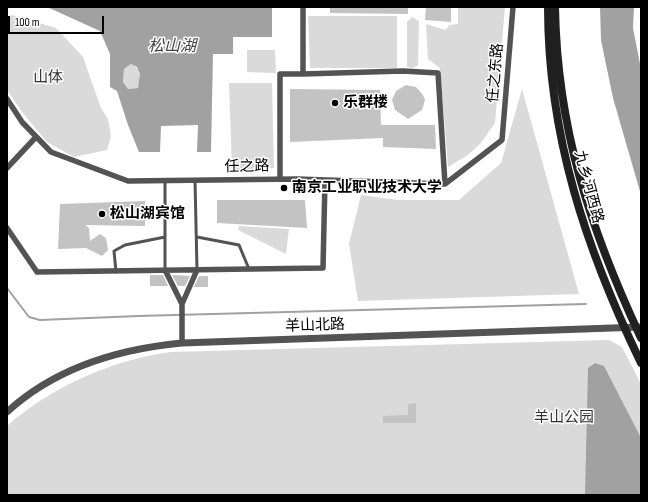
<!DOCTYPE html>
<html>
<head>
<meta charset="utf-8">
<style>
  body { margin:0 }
  #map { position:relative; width:648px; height:502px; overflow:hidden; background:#fff; font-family:"Sofia Sans Condensed",sans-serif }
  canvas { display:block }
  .frame { position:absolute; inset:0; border:8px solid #000; pointer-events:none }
  .scale { position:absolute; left:8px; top:16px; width:96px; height:18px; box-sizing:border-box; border:2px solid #000; border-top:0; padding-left:5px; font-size:12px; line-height:14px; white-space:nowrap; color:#000; -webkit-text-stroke:3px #fff; paint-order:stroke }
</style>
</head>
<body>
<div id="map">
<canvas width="648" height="502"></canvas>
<div class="frame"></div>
<div class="scale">100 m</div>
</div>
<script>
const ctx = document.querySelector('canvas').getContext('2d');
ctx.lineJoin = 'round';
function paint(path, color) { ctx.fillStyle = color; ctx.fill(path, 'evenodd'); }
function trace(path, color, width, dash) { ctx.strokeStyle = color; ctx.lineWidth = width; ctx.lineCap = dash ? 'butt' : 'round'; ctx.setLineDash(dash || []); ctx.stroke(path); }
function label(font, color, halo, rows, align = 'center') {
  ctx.font = font + ' "Sofia Sans Condensed","Noto Sans SC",sans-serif'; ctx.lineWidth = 3; ctx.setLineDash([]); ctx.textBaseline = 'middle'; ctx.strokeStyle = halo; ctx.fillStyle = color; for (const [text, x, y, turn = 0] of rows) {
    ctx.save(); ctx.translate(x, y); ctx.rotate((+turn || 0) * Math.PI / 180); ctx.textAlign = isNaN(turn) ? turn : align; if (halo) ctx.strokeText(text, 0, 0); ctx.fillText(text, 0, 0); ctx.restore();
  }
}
const green = new Path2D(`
  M458,7H505L495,123L481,143L468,155L448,167L440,68L428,59L426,24L446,30L449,25L458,24Z
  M12,15L56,28L83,57L101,108L108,119L111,136L107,150L74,157L47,142L22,112L7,90V18Z
  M308,16H397V68H310Z
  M412,17L419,21L418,65L413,68L407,67V22Z
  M247,50H275L276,73L247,72Z
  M131,64C142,69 141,78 138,88L128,89L123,82L124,69Z
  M229,83H272L274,168L232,170Z
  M522,89L579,294L358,301L349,244L361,195L398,200H459L501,163Z
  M239,226L289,229L286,254L238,230Z
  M609,340L622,347L641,384V495H7V426C51,387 112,360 170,352Z`);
const water = new Path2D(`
  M47,7H272V37H233V54H213L211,152H197L198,125L161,126L160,152H139L128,125L117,91L110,87V54L100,31ZM131,64L137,67L140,74L138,88L128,89L123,82L124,69Z
  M600,7H634L633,28L641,69V195L613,98L601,40Z
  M595,363L604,366L641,438V495H585L588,368Z`);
const stream = new Path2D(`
  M7,288L29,317L40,320L138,316L586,304`);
const building = new Path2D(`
  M330,7H408V14L330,13Z
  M426,7H451V22L425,20Z
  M406,85L416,87L423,95L425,100L422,110L408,119L395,110L392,100L396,91Z
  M290,89L380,90L381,125H435L436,149L383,147V138L290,142Z
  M217,200H305L307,228L217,223Z
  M145,201V226L85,225L89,228L90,241L100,234L106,238L108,250L102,256L86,248L58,249L60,204Z
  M150,275H163L168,286H150Z
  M172,275L190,276L185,286H178Z
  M199,276H208V287H194Z
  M416,403V423H383V416L408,415V404Z`);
const service = new Path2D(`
  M195,180L197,270
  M197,237L239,245L249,269
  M165,270V181
  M116,272L114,251L125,245L165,237`);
const minor = new Path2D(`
  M303,74L403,71L438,73L445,184
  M7,99L22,122L51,152L128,181L297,179L445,184L502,140L513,7
  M7,168L36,137
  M280,179V74H303V7
  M7,228L37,272L323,268L325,180
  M165,270L182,304
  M182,343V304L197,270`);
const tertiary = new Path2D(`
  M7,412C56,367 118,349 182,343L641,327`);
const secondary = new Path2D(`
  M548,7C548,136 586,249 641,363
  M555,7C557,128 590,229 641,338`);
const markers = [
  [335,103,4,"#000"],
  [284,188,4,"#000"],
  [102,214,4,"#000"]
];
const streetNames = [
  ["任之东路",496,73,-85],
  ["任之路",247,167,-1],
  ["九乡河西路",588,187,75],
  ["羊山北路",315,326,-2]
];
const parkNames = [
  ["山体",48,78],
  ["羊山公园",564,418]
];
const poiNames = [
  ["乐群楼",343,103],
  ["南京工业职业技术大学",292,188],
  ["松山湖宾馆",110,214]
];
const waterNames = [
  ["松山湖",172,47]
];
paint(green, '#dadada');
paint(water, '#a1a1a1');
trace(stream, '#a1a1a1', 2);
paint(building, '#c3c3c3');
trace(service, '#535353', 3);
trace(minor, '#535353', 5.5);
trace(tertiary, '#535353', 7);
trace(secondary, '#202020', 8);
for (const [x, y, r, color] of markers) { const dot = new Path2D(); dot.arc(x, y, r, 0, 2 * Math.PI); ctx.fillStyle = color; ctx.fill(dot); trace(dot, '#fff', 1.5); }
label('15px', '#000', '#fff', streetNames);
label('15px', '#313131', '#fff', parkNames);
label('bold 15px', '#000', '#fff', poiNames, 'left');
label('italic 16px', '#424242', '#fff', waterNames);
</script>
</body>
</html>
